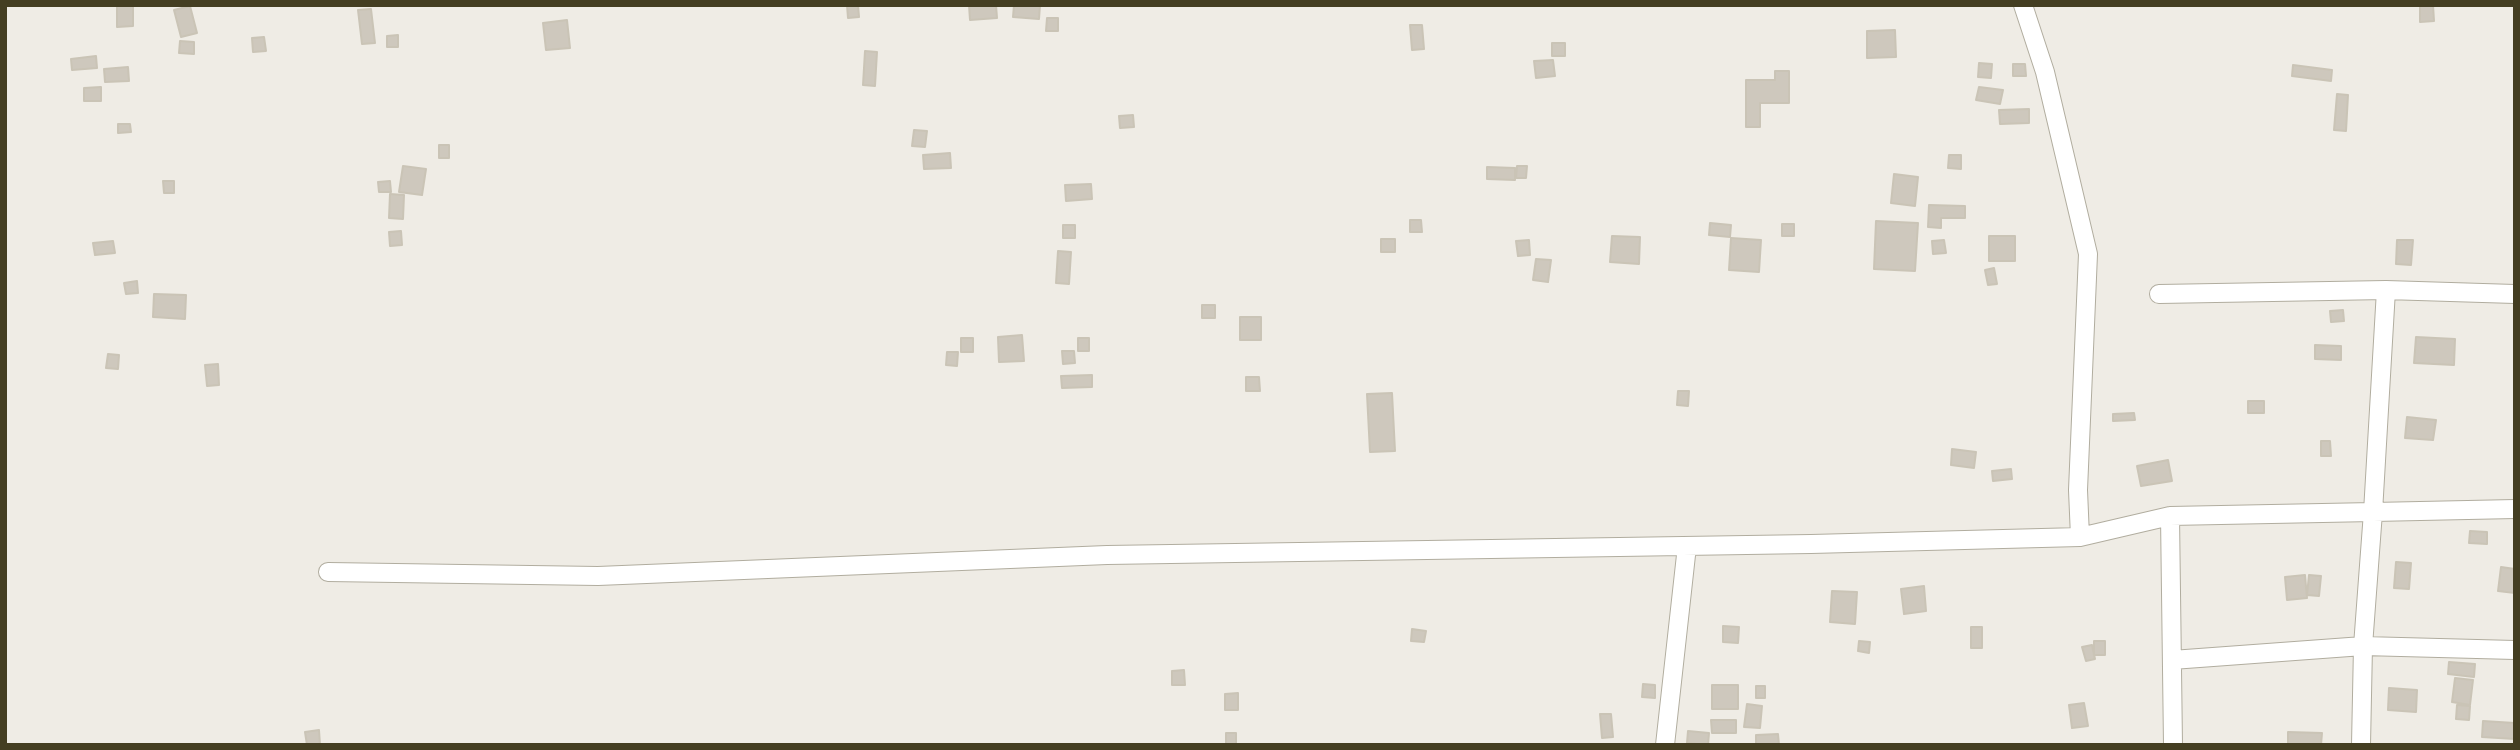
<!DOCTYPE html>
<html>
<head>
<meta charset="utf-8">
<style>
  body { margin:0 }
  #map { position:relative; width:2520px; height:750px; overflow:hidden; background:#efece5; font-family:Overpass,sans-serif }
  canvas { display:block }
  .frame { position:absolute; inset:0; border:7px solid #443e22; pointer-events:none }
</style>
</head>
<body>
<div id="map">
<canvas width="2520" height="750"></canvas>
<div class="frame"></div>
</div>
<script>
const ctx = document.querySelector('canvas').getContext('2d');
ctx.lineJoin = 'round';
function paint(path, color) { ctx.fillStyle = color; ctx.fill(path, 'evenodd'); }
function trace(path, color, width, dash) { ctx.strokeStyle = color; ctx.lineWidth = width; ctx.lineCap = dash ? 'butt' : 'round'; ctx.setLineDash(dash || []); ctx.stroke(path); }
const building = new Path2D(`
  M117,5H133V26L117,27Z
  M847,5H858L859,17L848,18Z
  M969,5H996L997,18L970,20Z
  M1014,5H1040L1039,19L1013,17Z
  M2420,5H2433L2434,21L2420,22Z
  M190,6L197,33L181,37L174,10Z
  M371,9L375,43L362,44L358,10Z
  M1047,18H1058V31H1046Z
  M567,20L570,48L546,50L543,23Z
  M1410,25H1422L1424,49L1412,50Z
  M1895,30L1896,57L1867,58V31Z
  M398,35V47H387V36Z
  M264,37L266,51L253,52L252,38Z
  M180,41L194,42V54L179,53Z
  M1552,43H1565V56H1552Z
  M865,51L877,52L875,86L863,85Z
  M96,56L97,68L72,70L71,59Z
  M1553,60L1555,76L1536,78L1534,61Z
  M1979,63L1992,64L1991,78L1978,77Z
  M2013,64H2025L2026,76H2013Z
  M2293,65L2332,70L2331,81L2292,76Z
  M128,67L129,81L105,82L104,69Z
  M1775,71H1789V103H1760V127H1746V80H1775Z
  M101,87V101H84V88Z
  M1979,87L2003,90L2000,104L1976,100Z
  M2337,94L2348,95L2346,131L2334,130Z
  M2029,109V123L2000,124L1999,110Z
  M1133,115L1134,127L1120,128L1119,116Z
  M118,124H130L131,132L118,133Z
  M914,130L927,131L925,147L912,146Z
  M439,145H449V158H439Z
  M950,153L951,168L924,169L923,155Z
  M1949,155H1961V169L1948,168Z
  M403,166L426,169L422,195L399,192Z
  M1517,166H1527L1526,178H1516Z
  M1487,167L1515,168V180L1487,179Z
  M1894,174L1918,177L1915,206L1891,203Z
  M163,181H174V193H164Z
  M390,181L391,192H379L378,182Z
  M1091,184L1092,199L1066,201L1065,185Z
  M390,194L404,195L403,219L389,218Z
  M1929,205L1965,206V218H1941V228L1928,227Z
  M1410,220H1421L1422,232H1410Z
  M1876,221L1918,223L1915,271L1874,269Z
  M1710,223L1731,225L1730,237L1709,235Z
  M1782,224H1794V236H1782Z
  M1063,225H1075V238H1063Z
  M401,231L402,245L390,246L389,232Z
  M1612,236L1640,237L1639,264L1610,262Z
  M1989,236H2015V261H1989Z
  M1731,238L1761,240L1759,272L1729,270Z
  M1381,239H1395V252H1381Z
  M1529,240L1530,255L1518,256L1516,241Z
  M1944,240L1946,253L1933,254L1932,241Z
  M2397,240H2413L2411,265L2396,264Z
  M113,241L115,253L95,255L93,243Z
  M1058,251L1071,252L1069,284L1056,283Z
  M1536,259L1551,260L1548,282L1533,280Z
  M1994,268L1997,284L1988,285L1985,270Z
  M137,281L138,293L126,294L124,283Z
  M154,294L186,295L185,319L153,317Z
  M1202,305H1215V318H1202Z
  M2343,310L2344,321L2331,322L2330,311Z
  M1240,317H1261V340H1240Z
  M1022,335L1024,361L999,362L998,337Z
  M2416,337L2455,339L2454,365L2414,363Z
  M961,338H973V352H961Z
  M1078,338H1089V351H1078Z
  M2315,345L2341,346V360L2315,359Z
  M1062,351H1074L1075,363L1063,364Z
  M947,352H958L957,366L946,365Z
  M108,354L119,355L118,369L106,368Z
  M218,364L219,385L207,386L205,365Z
  M1092,375V387L1062,388L1061,376Z
  M1246,377H1259L1260,391H1246Z
  M1678,391H1689L1688,406L1677,405Z
  M1392,393L1395,451L1370,452L1367,394Z
  M2248,401H2264V413H2248Z
  M2134,413L2135,420L2113,421V414Z
  M2407,417L2436,420L2433,440L2405,438Z
  M2321,441H2330L2331,456H2321Z
  M1952,449L1976,452L1974,468L1951,465Z
  M2168,460L2172,481L2141,486L2137,466Z
  M2011,469L2012,479L1993,481L1992,471Z
  M2470,531L2487,532V544L2469,543Z
  M2396,562L2411,563L2409,589L2394,588Z
  M2501,567L2515,569V593L2498,591Z
  M2305,575L2307,598L2287,600L2285,577Z
  M2309,575L2321,576L2319,596L2307,595Z
  M1924,586L1926,611L1904,614L1901,589Z
  M1832,591L1857,592L1855,624L1830,622Z
  M1723,626L1739,627L1738,643L1723,642Z
  M1971,627H1982V648H1971Z
  M1412,629L1426,631L1424,642L1411,641Z
  M1859,641L1870,642L1869,653L1858,651Z
  M2094,641H2105V655H2094Z
  M2092,645L2095,659L2086,661L2082,647Z
  M2449,662L2475,664L2474,677L2448,674Z
  M1184,670L1185,685H1172V671Z
  M2455,678L2473,680L2470,705L2452,702Z
  M1643,684L1655,685V698L1642,697Z
  M1712,685H1738V709H1712Z
  M1756,686H1765V698H1756Z
  M2389,688L2417,690L2416,712L2388,710Z
  M1238,693V710H1225V694Z
  M2084,703L2088,726L2072,728L2069,705Z
  M1747,704L1762,706L1760,728L1744,727Z
  M2457,705L2470,706L2469,720L2456,719Z
  M1600,714H1611L1613,737L1602,738Z
  M1711,720H1736V733H1712Z
  M2483,721L2515,723V739L2482,737Z
  M319,730L320,745H307L305,732Z
  M1688,731L1709,733L1708,745L1687,743Z
  M2288,732L2322,733L2321,745H2288Z
  M1226,733H1236V744H1226Z
  M1778,734L1779,745H1756V735Z`);
const minor = new Path2D(`
  M2023,5L2045,72L2088,254L2078,490L2080,537
  M2386,290L2515,294
  M2159,294L2386,290L2373,512L2170,516L2173,745
  M328,572L598,576L1107,555L1811,544L2080,537L2170,516
  M2172,660L2363,646L2515,650
  M1665,745L1687,546
  M2361,745L2363,646L2373,512L2515,509`);
paint(building, '#cec8bd');
trace(building, '#cac4b6', 2);
trace(minor, '#b1ad9f', 20);
trace(minor, '#fff', 18);
</script>
</body>
</html>
